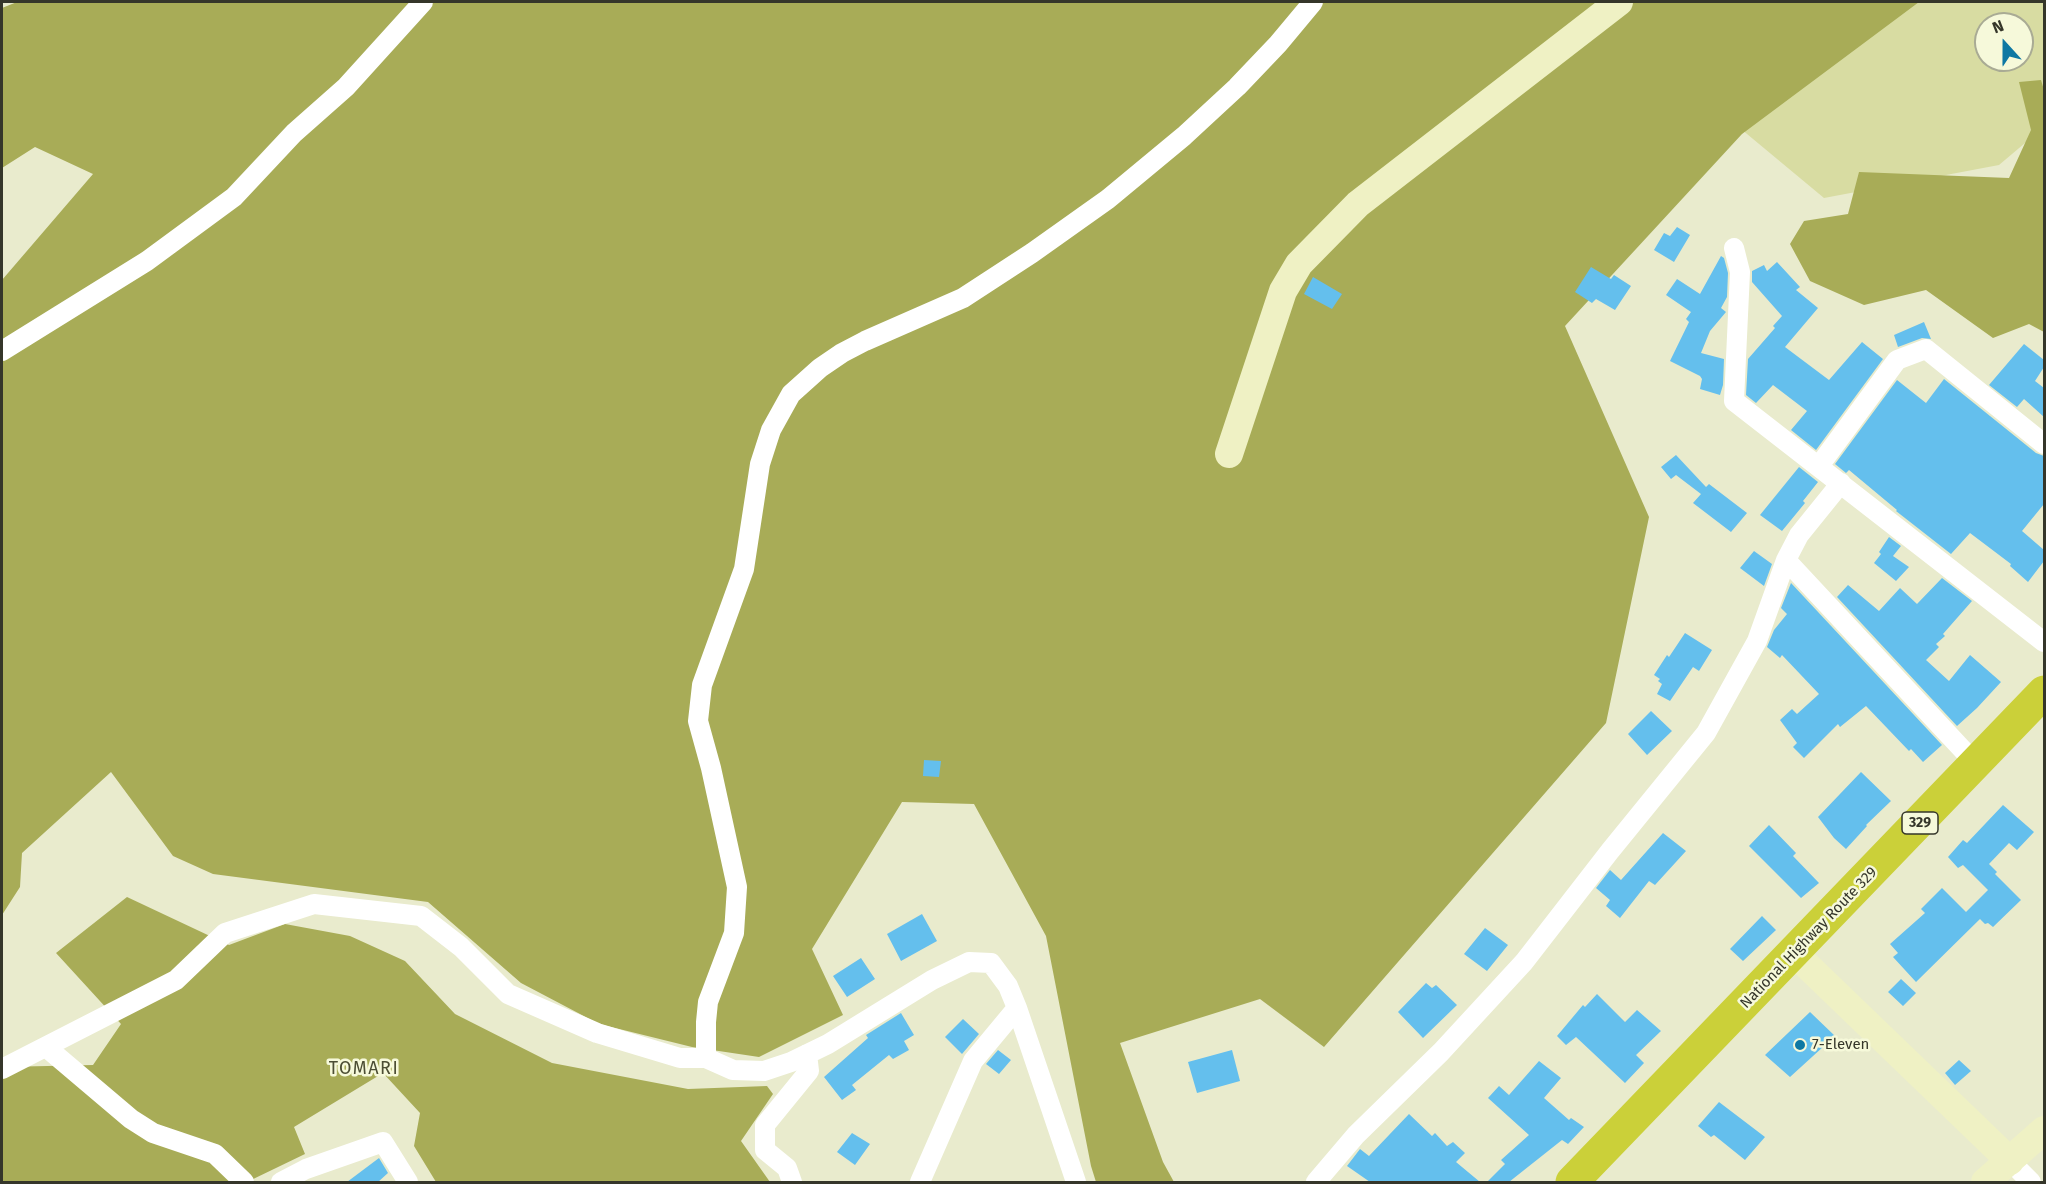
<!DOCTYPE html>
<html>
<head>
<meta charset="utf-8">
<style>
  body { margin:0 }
  #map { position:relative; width:2046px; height:1184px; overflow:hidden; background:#e9ebcd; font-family:"Fira Sans",sans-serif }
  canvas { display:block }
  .frame { position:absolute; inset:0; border:3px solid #35362a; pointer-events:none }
  .north { position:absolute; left:1974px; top:12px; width:60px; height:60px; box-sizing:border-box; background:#f6f9da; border:2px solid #a9ab94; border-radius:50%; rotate:339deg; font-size:16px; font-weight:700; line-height:24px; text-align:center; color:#35362a }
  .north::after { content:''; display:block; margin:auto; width:21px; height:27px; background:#0e78a3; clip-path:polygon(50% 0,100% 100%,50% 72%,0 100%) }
</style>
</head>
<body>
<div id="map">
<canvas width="2046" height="1184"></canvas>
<div class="frame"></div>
<div class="north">N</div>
</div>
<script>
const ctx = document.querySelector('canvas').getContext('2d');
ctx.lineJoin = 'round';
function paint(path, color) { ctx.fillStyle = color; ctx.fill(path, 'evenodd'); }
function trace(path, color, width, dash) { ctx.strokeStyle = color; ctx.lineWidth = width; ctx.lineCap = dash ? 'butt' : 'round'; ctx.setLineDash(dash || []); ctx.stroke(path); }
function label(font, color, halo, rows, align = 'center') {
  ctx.font = font + ' "Fira Sans",sans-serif'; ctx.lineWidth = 5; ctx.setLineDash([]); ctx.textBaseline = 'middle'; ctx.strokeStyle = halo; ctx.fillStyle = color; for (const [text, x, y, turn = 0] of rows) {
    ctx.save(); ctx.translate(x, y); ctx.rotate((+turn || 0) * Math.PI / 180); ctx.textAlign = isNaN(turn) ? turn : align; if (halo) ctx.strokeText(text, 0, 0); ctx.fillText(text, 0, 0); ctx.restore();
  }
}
const green = new Path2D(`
  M1594,2H2044V127L1999,165L1824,198L1658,60ZM1986,24H2022V60H1986Z`);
const forest = new Path2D(`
  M17,2H1919L1742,134L1565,326L1649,517L1606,723L1324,1047L1260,999L1120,1043L1163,1162L1174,1182H1096L1091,1166L1046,936L974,804L902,802L812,949L843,1015L759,1057L692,1047L599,1024L521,983L428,902L213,874L173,856L111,772L22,853L20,887L2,915V280L93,174L35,147L2,168V8Z
  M2041,80L2044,90V332L2029,324L1993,338L1926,290L1864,305L1810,281L1790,244L1804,221L1848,214L1859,172L2009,178L2031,130L2019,82Z
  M127,897L229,945L285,924L350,936L405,961L455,1014L552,1063L688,1089L767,1086L773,1094L741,1141L770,1182H436L414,1146L420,1113L383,1073L294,1127L305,1154L247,1182H2V1067L93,1065L121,1024L56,953Z`);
const building = new Path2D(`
  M1677,227L1690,235L1674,262L1654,250L1664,233L1670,236Z
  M1721,256L1724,258L1728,273L1727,297L1721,308L1726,312L1710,331L1701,353L1724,359L1723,385L1720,395L1700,389L1702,379L1700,376L1670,361L1689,322L1686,319L1691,312L1666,295L1677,279L1700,294Z
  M1777,262L1800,287L1796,290L1818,308L1785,347L1829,380L1862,342L1883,359L1816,450L1791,430L1807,411L1773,385L1756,403L1746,395L1748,359L1775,328L1773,326L1782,316L1752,282V271L1764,265L1767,271Z
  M1591,267L1611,279L1614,275L1631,286L1615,310L1596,299L1592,303L1575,292Z
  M1313,277L1342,294L1332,309L1304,294Z
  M1924,322L1931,339L1922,338L1898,347L1894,335Z
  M2024,344L2044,360V367L2035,381L2044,388V417L2024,399L2017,407L1989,385Z
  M1944,379L2036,453L2044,456V504L2022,531L2044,550V561L2028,582L2010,566L2011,564L1970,533L1951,554L1896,511L1897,510L1849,470L1846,473L1835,464L1897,380L1926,403Z
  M1676,455L1706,487L1709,484L1747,513L1731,532L1693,503L1701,494L1676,475L1671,479L1661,467Z
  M1799,467L1818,482L1803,501L1805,503L1782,531L1760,515Z
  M1889,537L1901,546L1893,556L1909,567L1896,581L1874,563L1881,554L1879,552Z
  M1754,551L1772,564L1764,586L1740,568Z
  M1942,578L1972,601L1943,634L1945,636L1936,644L1939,647L1926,660L1949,681L1970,655L2001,682L1977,708L1957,726L1837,597L1848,585L1879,611L1900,588L1917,604Z
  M1791,583L1942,745L1923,762L1911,749L1909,751L1866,706L1840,727L1838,724L1804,758L1793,747L1797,743L1780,720L1792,709L1797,714L1819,694L1782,655L1780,658L1767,647L1774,630L1787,614L1781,608Z
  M1685,633L1712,650L1699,671L1693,667L1670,701L1657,694L1662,684L1658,681L1660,679L1654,675L1667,655L1669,657Z
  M1651,711L1672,731L1647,755L1628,734Z
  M924,760L941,761L939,777L923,776Z
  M1861,772L1891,801L1866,825L1867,826L1846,849L1834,838L1818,817Z
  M2003,805L2034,832L2017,850L2009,843L1989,864L1997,872L1995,874L2021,900L1993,927L1988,923L1985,924L1980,919L1916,982L1893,957L1898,953L1890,944L1925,913L1921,909L1942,888L1966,912L1988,890L1963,865L1958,868L1948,857L1963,840L1967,843Z
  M1769,825L1796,853L1793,856L1819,883L1801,898L1749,846Z
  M1663,833L1686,851L1655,885L1649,881L1620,918L1606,906L1610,900L1596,888L1610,870L1621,880Z
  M922,914L937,941L901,961L887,934Z
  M1762,916L1776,930L1743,961L1730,949Z
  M1485,928L1508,945L1487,971L1464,954Z
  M861,958L875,979L847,997L833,976Z
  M1901,979L1916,993L1903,1006L1888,992Z
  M1426,983L1432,988L1436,985L1457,1005L1423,1038L1398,1012Z
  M1597,994L1625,1022L1637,1010L1661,1031L1636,1055L1644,1063L1625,1083L1576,1037L1566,1045L1557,1036L1583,1005L1585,1007Z
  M1810,1012L1835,1036L1790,1077L1765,1055Z
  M901,1013L914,1035L904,1041L909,1050L893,1059L889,1055L852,1085L856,1090L842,1100L824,1077L868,1038L866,1035Z
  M963,1019L979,1034L962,1054L945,1037Z
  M998,1050L1011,1060L999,1074L986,1064Z
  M1232,1050L1240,1081L1197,1093L1188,1062Z
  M1959,1060L1971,1071L1955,1085L1945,1073Z
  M1539,1061L1561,1078L1544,1098L1569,1120L1571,1118L1584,1127L1568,1144L1562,1140L1509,1182H1487L1505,1164L1501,1160L1529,1135L1488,1098L1499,1086L1509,1095Z
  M1719,1102L1765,1137L1745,1160L1714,1135L1711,1137L1698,1126Z
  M1409,1114L1432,1136L1435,1133L1447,1146L1453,1142L1465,1153L1456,1162L1480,1182H1370L1347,1166L1360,1149L1369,1156Z
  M852,1133L870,1144L855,1165L837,1152Z
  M379,1158L388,1173L378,1182H347Z`);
const street = new Path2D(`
  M1734,248L1740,272L1734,401L2044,642
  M2,351L147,261L234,197L294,133L346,87L423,2
  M1819,466L1897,360L1926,349L2044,444
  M1786,560L1976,764
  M46,1047L131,1119L153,1133L215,1154L244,1182
  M706,1058V1022L708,1002L734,933L737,887L711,768L698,721L702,685L744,569L760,464L771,430L791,394L820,368L842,353L865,341L963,298L1032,253L1108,199L1184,136L1237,87L1278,44L1313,2
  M2,1069L176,980L225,933L314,904L421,916L461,947L508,994L597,1033L680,1058H706L733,1070L764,1071L791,1062L828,1044L932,980L969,962L991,963L1008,986L1017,1008L1076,1182
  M2010,1161L2031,1182
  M281,1182L306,1169L383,1142L408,1182
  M792,1182L787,1168L765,1150V1125L809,1071L807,1054
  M920,1182L973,1061L1017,1008
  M1316,1182L1356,1135L1441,1052L1524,962L1610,851L1706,733L1757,641L1786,560L1799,535L1841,483`);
const secondary = new Path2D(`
  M1229,454L1283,291L1299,264L1358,204L1619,2
  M1794,953L2010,1161
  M1985,1182L2044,1130`);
const highway = new Path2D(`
  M1572,1182L2044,692`);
const markers = [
  [1800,1045,6,"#0e78a3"]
];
const shields = [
  [1920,823,36]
];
const shieldNames = [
  ["329",1920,823]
];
const streetNames = [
  ["National Highway Route 329",1809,938,-46]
];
const poiNames = [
  ["7-Eleven",1812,1045]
];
const quarterNames = [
  ["TOMARI",364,1069]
];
paint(green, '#d8dca2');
paint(forest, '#a8ac57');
paint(building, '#64bfed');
trace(street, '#fff', 20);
trace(secondary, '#eff1c4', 28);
trace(highway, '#cbd039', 33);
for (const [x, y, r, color] of markers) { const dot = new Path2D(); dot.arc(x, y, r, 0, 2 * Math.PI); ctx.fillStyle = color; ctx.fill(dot); trace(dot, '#f6f9da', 2); }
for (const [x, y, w] of shields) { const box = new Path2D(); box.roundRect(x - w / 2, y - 11, w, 22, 4.5); ctx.fillStyle = '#f6f9da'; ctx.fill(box); trace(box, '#35362a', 1.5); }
label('bold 14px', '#35362a', null, shieldNames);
label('15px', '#35362a', '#f6f9da', streetNames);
label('15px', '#35362a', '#f6f9da', poiNames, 'left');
ctx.letterSpacing = '1.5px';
label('18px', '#4c4e34', '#f6f9da', quarterNames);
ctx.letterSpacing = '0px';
</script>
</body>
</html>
